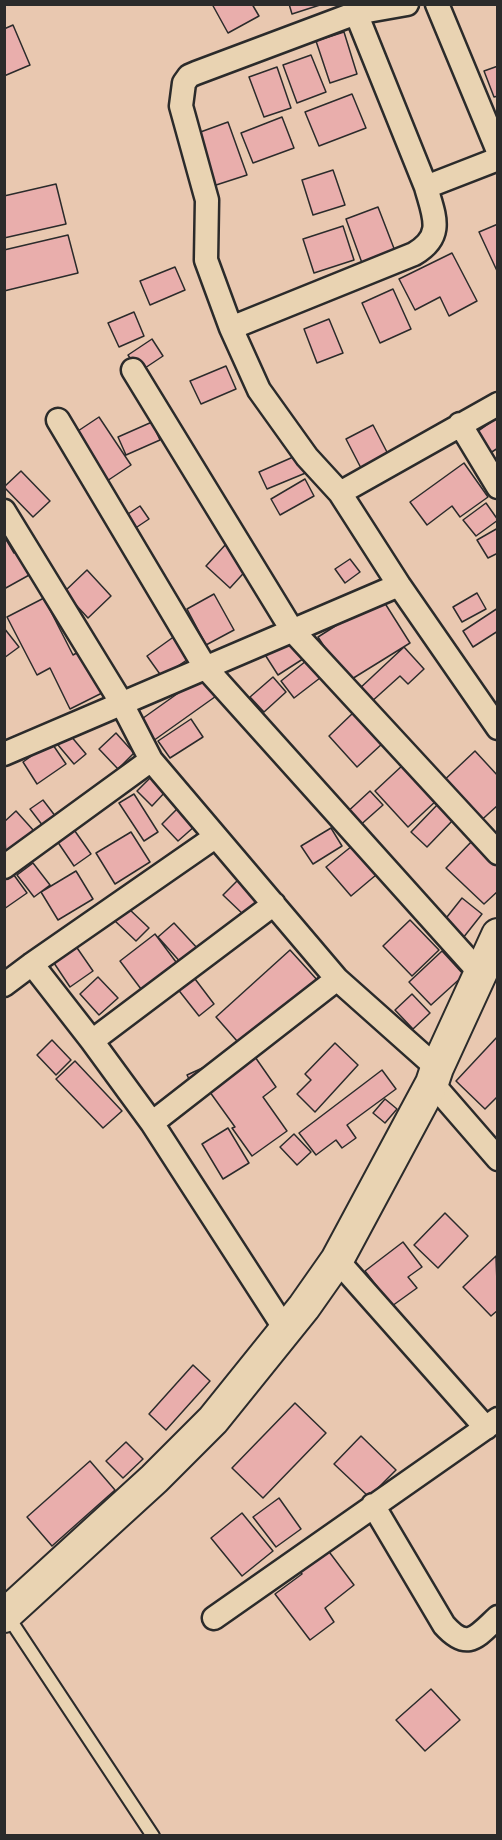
<!DOCTYPE html>
<html>
<head>
<meta charset="utf-8">
<style>
  body { margin:0 }
  #map { position:relative; width:502px; height:1840px; overflow:hidden; background:#e9c8b0; font-family:Mynerve,sans-serif }
  canvas { display:block }
  .frame { position:absolute; inset:0; border:6px solid #2b2b2b; pointer-events:none }
</style>
</head>
<body>
<div id="map">
<canvas width="502" height="1840"></canvas>
<div class="frame"></div>
</div>
<script>
const ctx = document.querySelector('canvas').getContext('2d');
ctx.lineJoin = 'round';
function paint(path, color) { ctx.fillStyle = color; ctx.fill(path, 'evenodd'); }
function trace(path, color, width, dash) { ctx.strokeStyle = color; ctx.lineWidth = width; ctx.lineCap = dash ? 'butt' : 'round'; ctx.setLineDash(dash || []); ctx.stroke(path); }
const building = new Path2D(`
  M212,4H252L259,16L228,33Z
  M289,4H323L292,14Z
  M13,25L30,65L4,76V29Z
  M344,32L357,74L330,83L316,41Z
  M311,55L326,92L297,103L283,65Z
  M498,66V96L494,97L484,71Z
  M277,67L291,108L264,117L249,77Z
  M352,94L366,128L319,146L305,112Z
  M282,117L294,148L253,163L241,133Z
  M228,122L247,175L213,186L195,134Z
  M333,170L345,205L313,215L302,180Z
  M56,184L66,224L4,238V196Z
  M378,207L395,251L362,263L346,219Z
  M498,224V273L479,232Z
  M343,226L354,260L314,273L303,239Z
  M68,235L78,273L4,291V250Z
  M452,253L477,301L449,316L440,297L415,310L399,279Z
  M175,267L185,290L150,305L140,281Z
  M393,289L411,329L380,343L362,303Z
  M134,312L144,336L119,347L108,323Z
  M329,319L343,353L317,363L304,329Z
  M152,339L163,356L139,372L128,355Z
  M226,366L236,389L201,404L190,381Z
  M99,417L131,465L104,483L72,435Z
  M498,417V448L484,457L470,437Z
  M152,422L160,440L126,455L118,437Z
  M373,425L389,456L362,470L346,439Z
  M300,454L308,472L267,489L259,472Z
  M464,463L488,497L460,517L452,506L427,525L410,502Z
  M21,471L50,501L33,517L4,487Z
  M305,479L314,496L280,515L271,499Z
  M486,503L498,520L476,536L463,520Z
  M140,506L149,519L131,531L122,518Z
  M498,528V553L488,558L477,540Z
  M4,536L14,553L18,551L31,574L4,589Z
  M227,543L251,565L230,588L206,566Z
  M350,559L360,572L345,583L335,569Z
  M87,570L111,596L88,618L64,592Z
  M477,593L486,609L462,622L453,607Z
  M214,594L234,630L206,645L187,609Z
  M381,597L410,643L347,682L318,637Z
  M44,598L73,655L82,650L104,692L70,709L50,668L37,675L7,617Z
  M498,608V631L473,647L463,631Z
  M4,628L19,647L4,658Z
  M289,631L306,657L278,675L262,650Z
  M179,633L194,655L162,677L147,656Z
  M404,647L424,669L408,684L400,676L370,703L358,690Z
  M306,661L320,678L294,698L281,681Z
  M205,674L219,694L153,741L139,721Z
  M273,677L286,692L264,712L250,697Z
  M354,712L383,743L357,767L329,736Z
  M191,719L203,737L170,758L158,741Z
  M116,733L134,753L118,769L99,749Z
  M70,735L86,754L74,764L58,745Z
  M51,742L66,764L37,784L23,762Z
  M475,751L498,776V805L475,826L438,786Z
  M404,764L437,800L408,827L375,791Z
  M152,776L167,790L152,806L137,791Z
  M370,791L383,805L357,828L344,815Z
  M134,794L158,832L144,841L119,803Z
  M43,800L56,817L43,826L30,809Z
  M439,803L455,818L427,847L411,832Z
  M178,808L195,826L178,841L162,824Z
  M16,811L34,831L6,856L4,822Z
  M70,824L91,854L74,866L53,835Z
  M331,828L342,846L313,864L301,846Z
  M131,832L150,862L115,884L96,853Z
  M473,840L498,864V891L484,904L446,868Z
  M352,846L376,875L351,896L326,867Z
  M33,863L50,885L34,897L17,875Z
  M11,871L27,893L4,909V876Z
  M76,871L93,899L58,920L41,892Z
  M240,878L263,900L246,917L223,895Z
  M462,898L482,914L463,938L443,922Z
  M128,908L149,928L136,941L115,921Z
  M410,920L439,950L412,976L383,946Z
  M174,923L199,950L183,965L158,937Z
  M155,934L179,966L144,993L120,961Z
  M73,942L93,971L70,987L50,957Z
  M290,950L319,982L244,1049L216,1017Z
  M442,951L464,975L431,1005L409,982Z
  M189,971L214,1004L199,1016L173,983Z
  M98,977L118,998L99,1015L80,994Z
  M412,994L430,1013L413,1029L395,1010Z
  M498,1036V1096L485,1109L456,1081Z
  M52,1040L71,1060L56,1075L37,1055Z
  M335,1043L358,1065L315,1112L297,1094L311,1080L305,1074Z
  M253,1054L276,1087L263,1097L287,1131L252,1156L232,1128L235,1127L207,1088Z
  M75,1061L122,1111L103,1128L56,1079Z
  M209,1065L192,1085L187,1075Z
  M382,1070L396,1089L347,1125L356,1138L342,1148L336,1140L316,1155L299,1133Z
  M385,1099L397,1109L385,1123L373,1113Z
  M228,1128L249,1163L223,1179L202,1144Z
  M294,1134L311,1152L297,1165L280,1147Z
  M445,1213L468,1236L438,1268L414,1245Z
  M403,1242L422,1267L408,1277L417,1288L392,1306L365,1271Z
  M496,1256L498,1310L491,1316L463,1287Z
  M193,1365L210,1381L166,1430L149,1414Z
  M295,1403L326,1433L263,1498L232,1468Z
  M361,1436L396,1470L369,1497L334,1464Z
  M126,1442L143,1459L123,1478L106,1461Z
  M90,1461L115,1490L52,1546L27,1517Z
  M279,1498L301,1529L276,1547L253,1517Z
  M242,1513L273,1551L242,1576L211,1538Z
  M327,1549L354,1585L325,1608L334,1622L310,1640L275,1594L302,1574L299,1569Z
  M431,1689L460,1720L425,1751L396,1720Z`);
const lane = new Path2D(`
  M7,1615L153,1836`);
const street = new Path2D(`
  M407,4L356,13L196,73L189,76L184,83L181,106L207,200L206,260L231,328L259,390L307,457L340,493L399,585L498,728
  M437,4L498,151
  M356,13L426,187
  M231,328L414,254C445,236 434,216 426,187L498,159
  M133,370L292,630L498,853
  M58,420L205,667L480,973
  M460,424L498,487
  M340,493L498,404
  M4,511L121,702L151,760L337,979L437,1068
  M4,754L399,585
  M4,867L151,760
  M32,964L92,1041L152,1123L285,1329
  M4,985L32,964L215,837
  M92,1041L274,904
  M432,1083L498,1159
  M152,1123L337,979
  M337,1260L486,1428
  M373,1505L444,1625C468,1652 477,1636 498,1617
  M214,1618L498,1419`);
const secondary = new Path2D(`
  M4,1616L154,1479L213,1420L304,1307L337,1260L432,1083L437,1068L498,935`);
paint(building, '#e9aeac');
trace(building, '#2b2b2b', 1.5);
trace(lane, '#2b2b2b', 16);
trace(street, '#2b2b2b', 27);
trace(secondary, '#2b2b2b', 36);
trace(lane, '#e9d3b2', 12);
trace(street, '#e9d3b2', 22);
trace(secondary, '#e9d3b2', 32);
</script>
</body>
</html>
